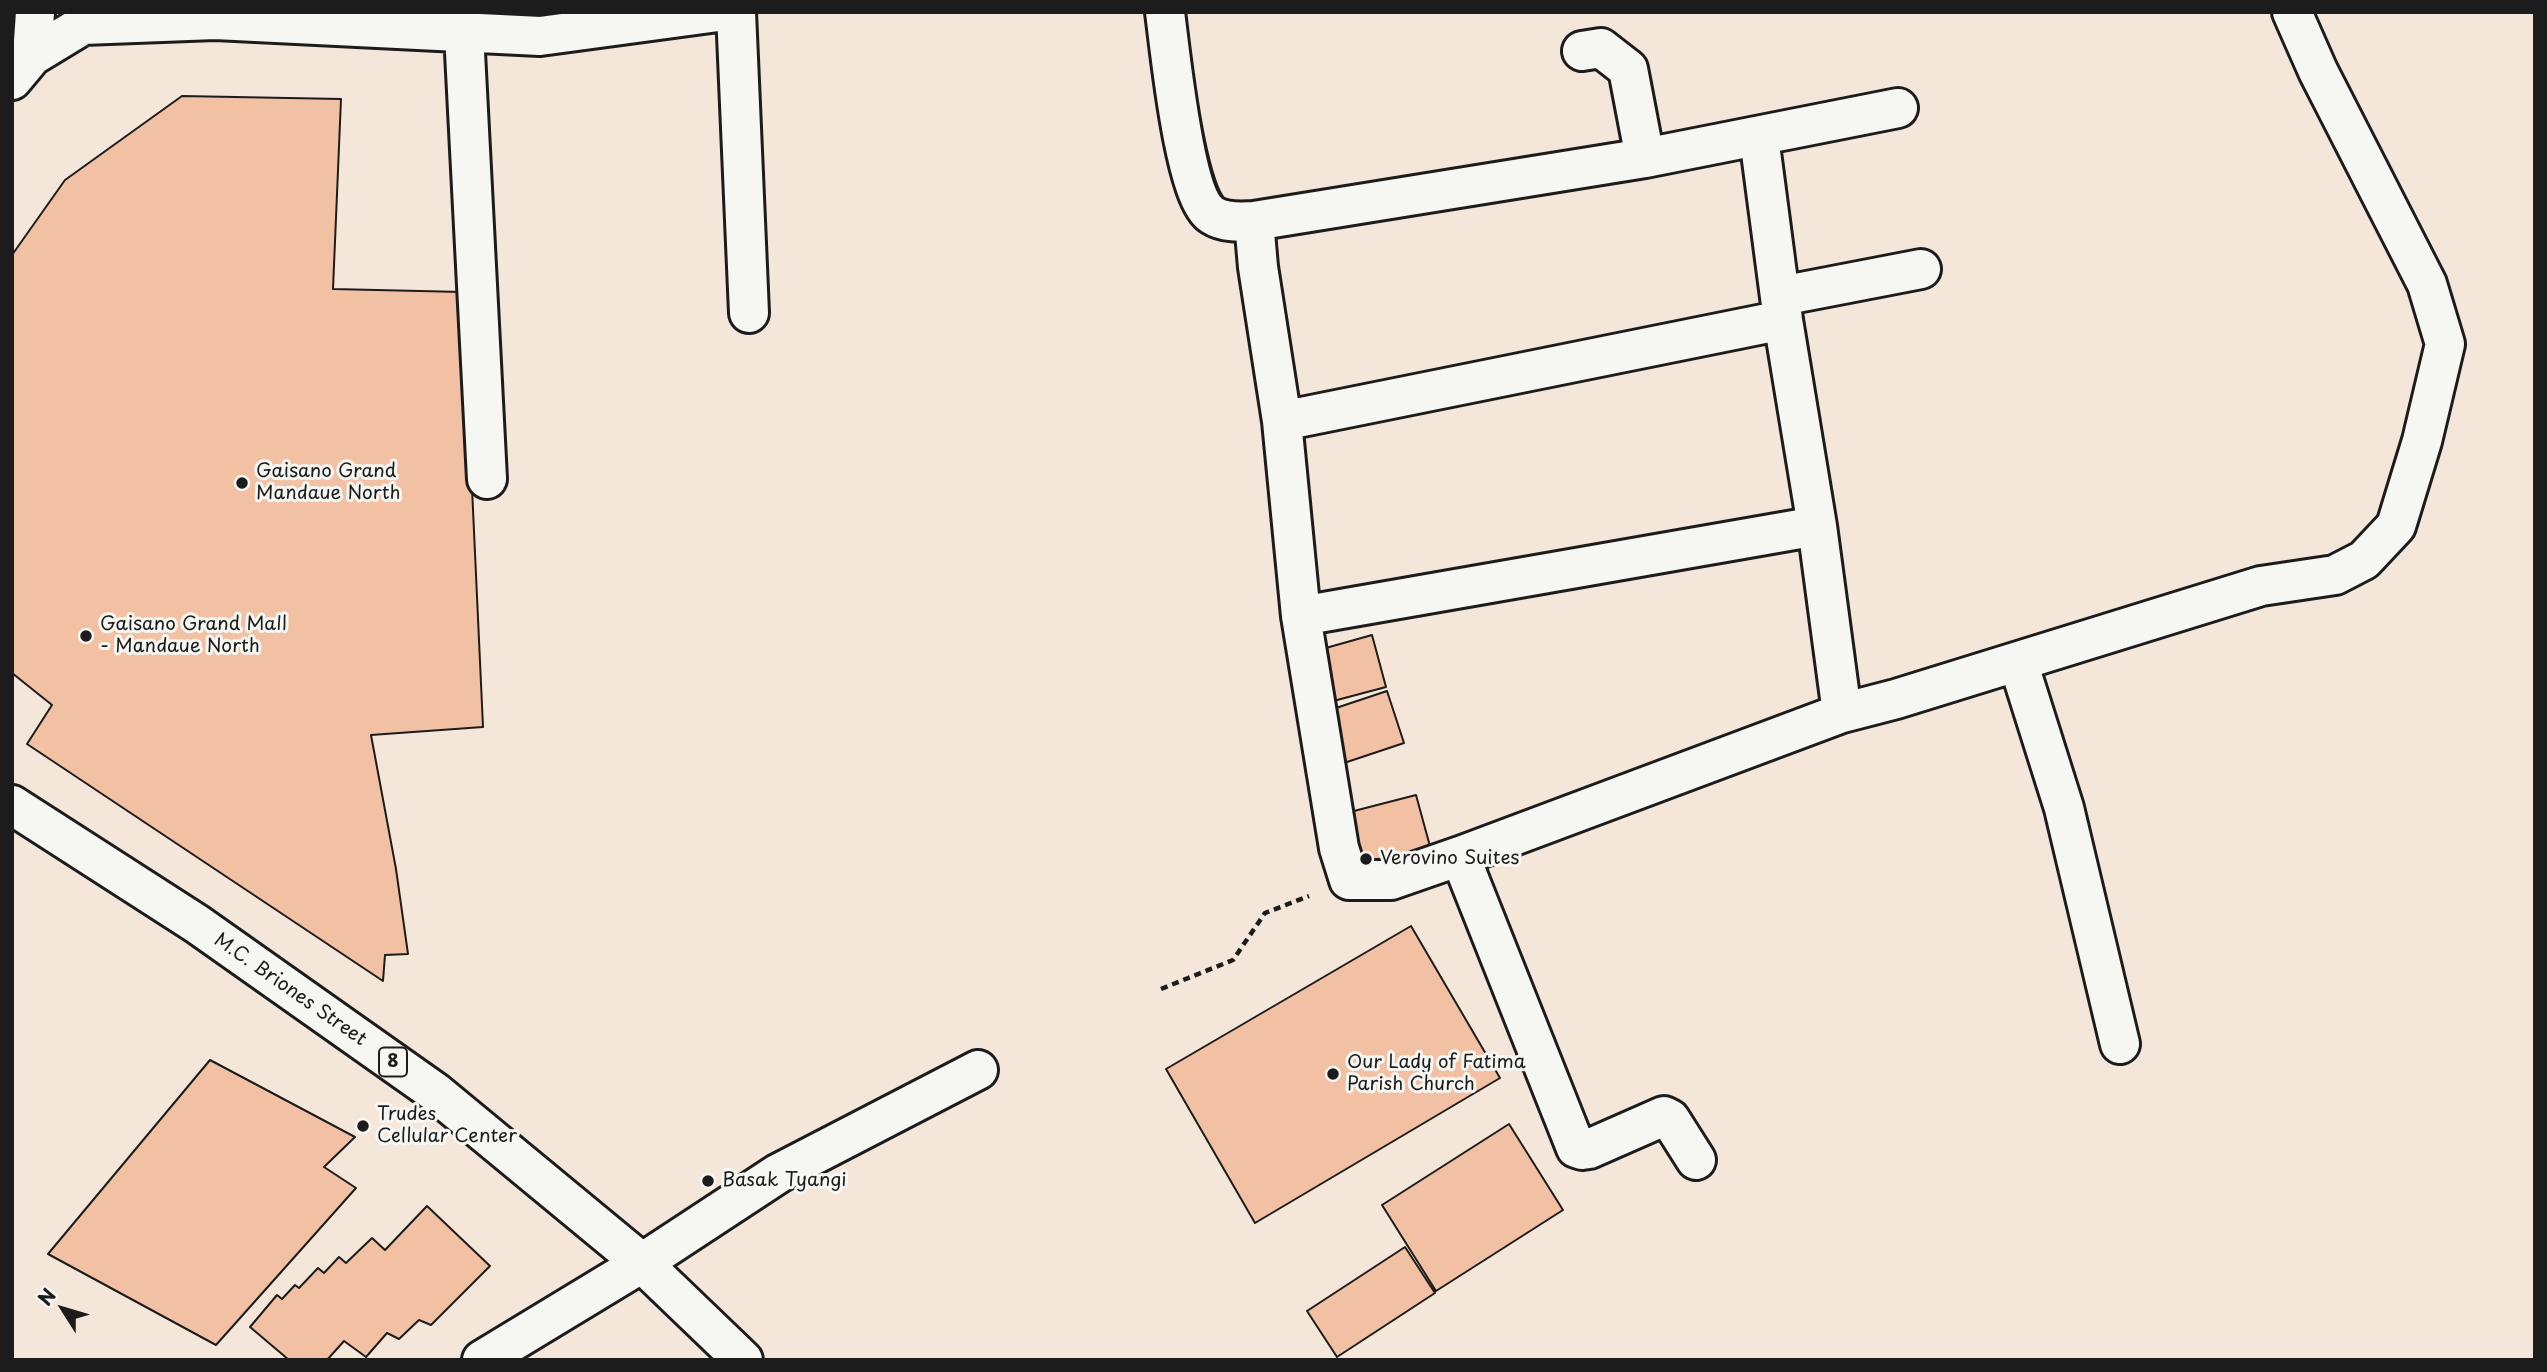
<!DOCTYPE html>
<html>
<head>
<meta charset="utf-8">
<style>
  body { margin:0 }
  #map { position:relative; width:2547px; height:1372px; overflow:hidden; background:#f5e6da; font-family:"Playpen Sans",sans-serif }
  canvas { display:block }
  .frame { position:absolute; inset:0; border:14px solid #1c1c1c; pointer-events:none }
  .north { position:absolute; left:28px; top:1274px; width:70px; height:70px; -webkit-text-stroke:5px #f6f6f2; paint-order:stroke; rotate:307deg; font-size:19px; font-weight:700; line-height:28px; text-align:center; color:#1c1c1c }
  .north::after { content:''; display:block; margin:auto; width:24px; height:32px; background:#1c1c1c; clip-path:polygon(50% 0,100% 100%,50% 72%,0 100%) }
</style>
</head>
<body>
<div id="map">
<canvas width="2547" height="1372"></canvas>
<div class="frame"></div>
<div class="north">N</div>
</div>
<script>
const ctx = document.querySelector('canvas').getContext('2d');
ctx.lineJoin = 'round';
function paint(path, color) { ctx.fillStyle = color; ctx.fill(path, 'evenodd'); }
function trace(path, color, width, dash) { ctx.strokeStyle = color; ctx.lineWidth = width; ctx.lineCap = dash ? 'butt' : 'round'; ctx.setLineDash(dash || []); ctx.stroke(path); }
function label(font, color, halo, rows, align = 'center') {
  ctx.font = font + ' "Playpen Sans",sans-serif'; ctx.lineWidth = 6; ctx.setLineDash([]); ctx.textBaseline = 'middle'; ctx.strokeStyle = halo; ctx.fillStyle = color; for (const [text, x, y, turn = 0] of rows) {
    ctx.save(); ctx.translate(x, y); ctx.rotate((+turn || 0) * Math.PI / 180); ctx.textAlign = isNaN(turn) ? turn : align; if (halo) ctx.strokeText(text, 0, 0); ctx.fillText(text, 0, 0); ctx.restore();
  }
}
const building = new Path2D(`
  M182,96L341,99L333,289L463,292L483,727L371,735L396,869L408,954L385,955L383,981L27,744L52,705L12,673V255L65,180Z
  M1372,635L1386,687L1322,704L1308,653Z
  M1387,691L1404,743L1341,764L1324,712Z
  M1416,795L1431,850L1364,868L1350,812Z
  M1411,926L1500,1078L1255,1223L1166,1069Z
  M210,1060L355,1137L324,1167L356,1188L216,1345L48,1254Z
  M1509,1124L1563,1210L1436,1291L1382,1205Z
  M427,1206L490,1266L431,1325L419,1320L399,1339L387,1333L366,1357L344,1341L327,1360H289L250,1327L277,1295L282,1299L295,1285L299,1288L318,1268L324,1273L339,1257L346,1263L372,1238L385,1250Z
  M1405,1247L1435,1293L1337,1357L1307,1311Z`);
const path = new Path2D(`
  M1161,989L1233,960L1265,913L1309,896`);
const minor = new Path2D(`
  M736,12L749,313
  M1165,12C1170,49 1184,197 1212,215C1224,223 1240,222 1254,221L1645,158L1898,108
  M464,33L487,479
  M1582,51L1601,48L1628,69L1645,158
  M32,56L35,12
  M12,80L32,56L83,25L215,20L540,36L718,12
  M1759,137L1783,320L1817,526L1842,713
  M1254,221L1258,267L1282,421L1301,616L1339,848L1349,880H1391L1460,856L1842,713L1896,699L2261,586L2335,575L2364,560L2396,526L2422,441L2445,344L2427,284L2318,71L2292,12
  M1781,296L1921,269
  M1282,421L1783,320
  M1301,616L1817,526
  M2018,662L2064,808L2120,1044
  M1460,856L1576,1148L1582,1150L1589,1149L1664,1116L1670,1119L1696,1160
  M642,1263L779,1173L978,1070`);
const tertiary = new Path2D(`
  M482,1360L642,1263`);
const primary = new Path2D(`
  M12,805L197,924L435,1092L642,1263L743,1360`);
const markers = [
  [242,483,7,"#1c1c1c"],
  [86,636,7,"#1c1c1c"],
  [1366,859,7,"#1c1c1c"],
  [1333,1074,7,"#1c1c1c"],
  [363,1126,7,"#1c1c1c"],
  [708,1181,7,"#1c1c1c"]
];
const shields = [
  [393,1062,28]
];
const shieldNames = [
  ["8",393,1062]
];
const poiNames = [
  ["Gaisano Grand",256,472],
  ["Mandaue North",256,494],
  ["Gaisano Grand Mall",100,625],
  ["- Mandaue North",100,647],
  ["Verovino Suites",1380,859],
  ["Our Lady of Fatima",1347,1063],
  ["Parish Church",1347,1085],
  ["Trudes",377,1115],
  ["Cellular Center",377,1137],
  ["Basak Tyangi",722,1181]
];
const streetNames = [
  ["M.C. Briones Street",290,990,35]
];
paint(building, '#f2c0a3');
trace(building, '#1c1c1c', 2);
trace(minor, '#1c1c1c', 44);
trace(tertiary, '#1c1c1c', 44);
trace(primary, '#1c1c1c', 44);
trace(path, '#1c1c1c', 4.5, [7, 5]);
trace(minor, '#f6f6f2', 38);
trace(tertiary, '#f6f6f2', 38);
trace(primary, '#f6f6f2', 38);
for (const [x, y, r, color] of markers) { const dot = new Path2D(); dot.arc(x, y, r, 0, 2 * Math.PI); ctx.fillStyle = color; ctx.fill(dot); trace(dot, '#f6f6f2', 2.5); }
for (const [x, y, w] of shields) { const box = new Path2D(); box.roundRect(x - w / 2, y - 14.5, w, 29, 5); ctx.fillStyle = '#f6f6f2'; ctx.fill(box); trace(box, '#1c1c1c', 2); }
label('bold 18px', '#1c1c1c', null, shieldNames);
label('19px', '#1c1c1c', '#f6f6f2', poiNames, 'left');
label('19px', '#1c1c1c', '#f6f6f2', streetNames);
</script>
</body>
</html>
